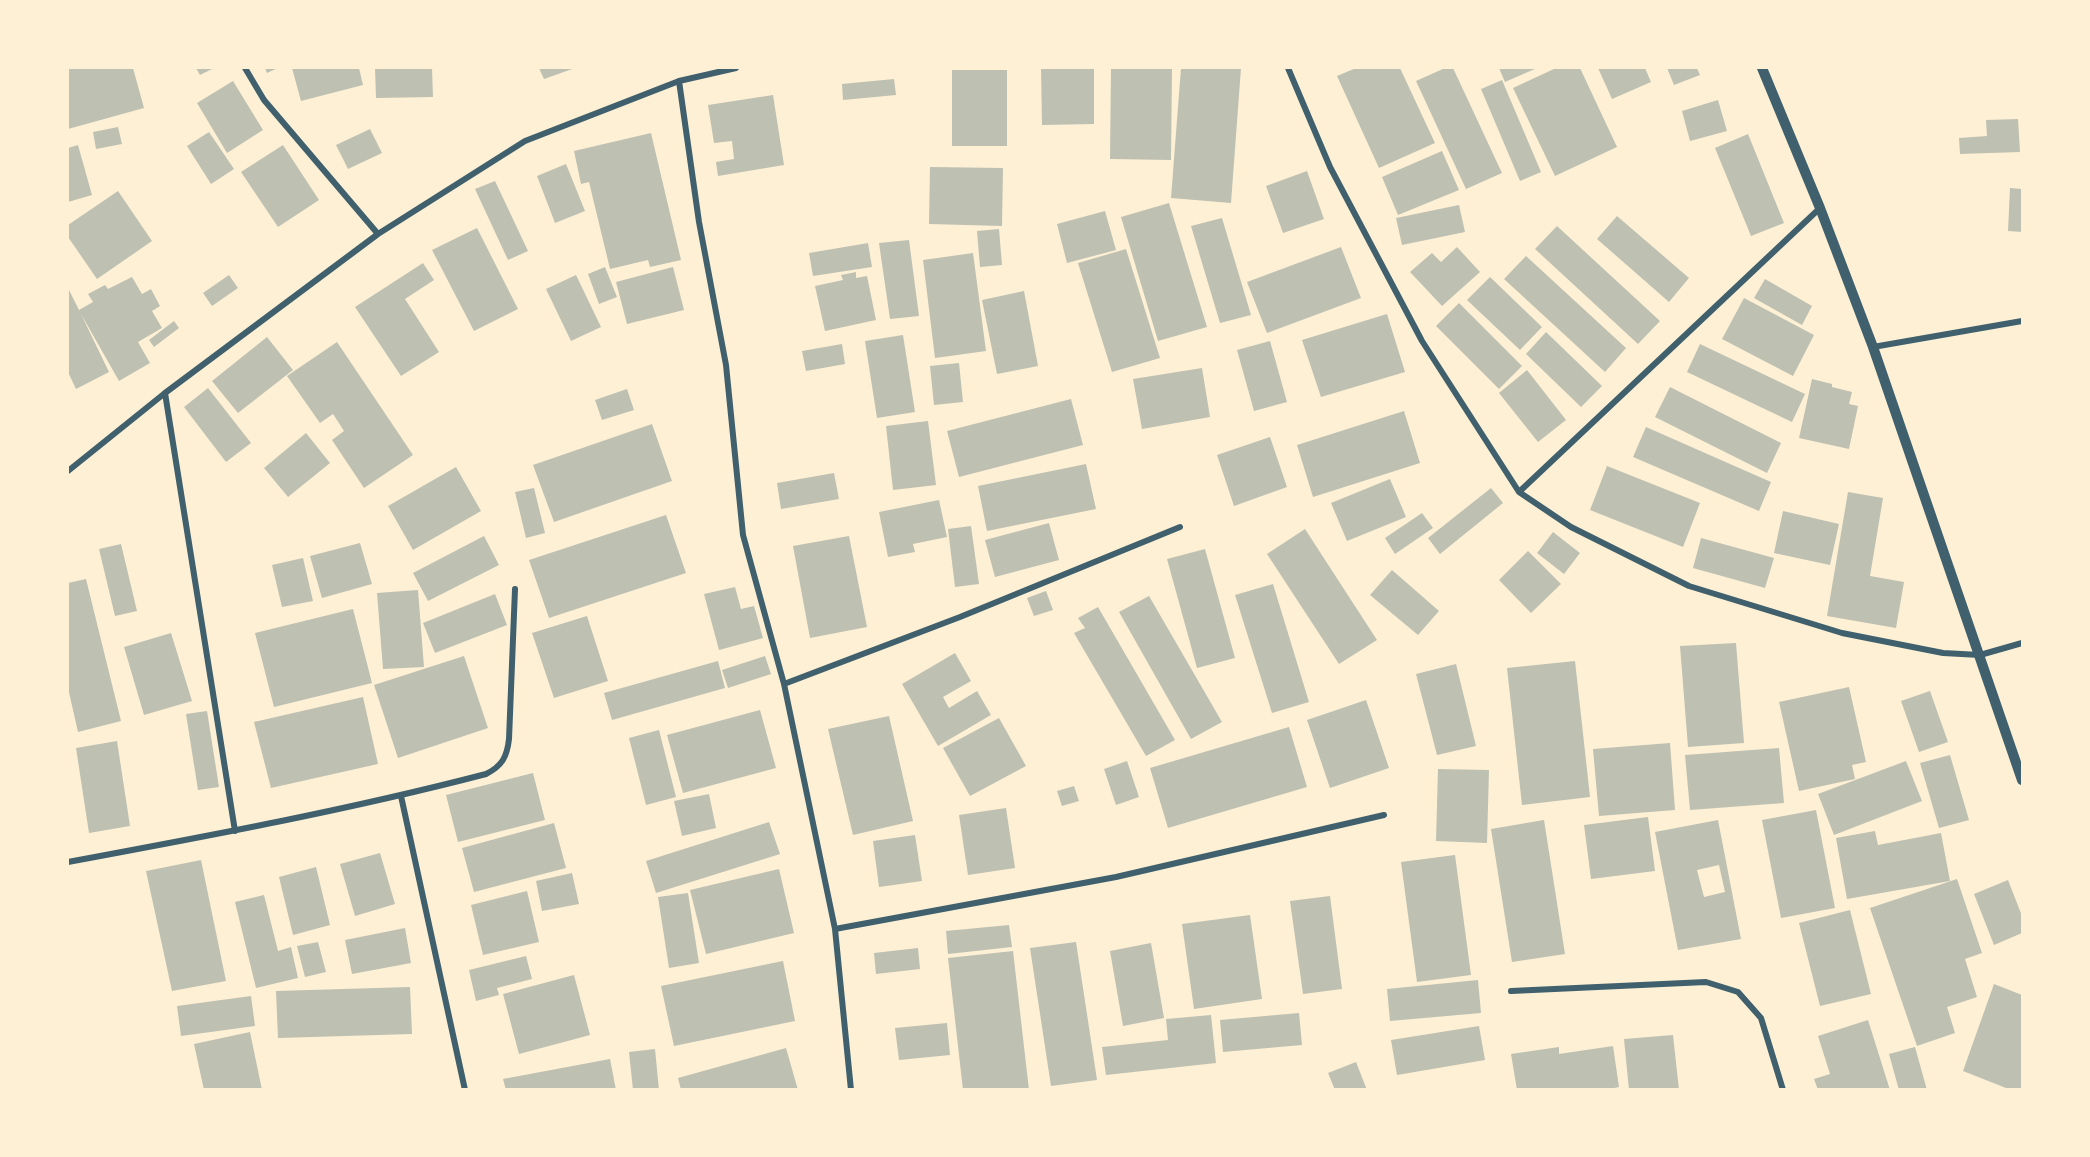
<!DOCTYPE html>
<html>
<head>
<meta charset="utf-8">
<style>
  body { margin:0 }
  #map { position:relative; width:2090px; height:1157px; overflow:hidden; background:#fdf0d5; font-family:Karla,sans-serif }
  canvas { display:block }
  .frame { position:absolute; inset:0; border:69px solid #fdf0d5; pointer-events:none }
</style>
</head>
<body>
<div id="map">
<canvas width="2090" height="1157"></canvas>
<div class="frame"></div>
</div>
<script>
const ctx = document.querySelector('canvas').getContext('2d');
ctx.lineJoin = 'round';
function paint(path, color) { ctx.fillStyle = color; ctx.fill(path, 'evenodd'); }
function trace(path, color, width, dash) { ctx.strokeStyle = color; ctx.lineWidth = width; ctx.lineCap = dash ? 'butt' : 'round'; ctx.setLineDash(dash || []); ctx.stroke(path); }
const building = new Path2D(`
  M68,68H133L144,108L68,129Z
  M196,68H214L200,75Z
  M265,68H278L267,73Z
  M292,68H359L363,85L301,101Z
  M375,68H432L433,97L376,98Z
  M539,68H575L544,79Z
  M1041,68H1094V124L1042,125Z
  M1111,68H1172L1171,160L1110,159Z
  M1181,68H1241L1231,203L1171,198Z
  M1356,68H1400L1435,143L1379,168L1337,76Z
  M1445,68H1453L1502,173L1466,189L1416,81Z
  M1499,68H1537L1505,82Z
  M1556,68H1580L1617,147L1555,176L1513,88Z
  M1598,68H1645L1651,82L1612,99Z
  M1667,68H1697L1700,75L1674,85Z
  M952,70H1007V146H952Z
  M894,79L896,95L843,100L842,84Z
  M1502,80L1541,172L1520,181L1481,89Z
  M233,81L263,130L227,153L197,103Z
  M773,95L784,165L718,176L716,162L734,159L732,141L714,143L708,105Z
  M1718,100L1727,131L1690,141L1682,111Z
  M2018,119L2020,152L1960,154L1959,138L1987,136L1986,120Z
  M118,127L122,144L96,149L93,132Z
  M370,129L382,153L348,169L336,145Z
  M209,132L234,169L211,184L187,146Z
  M651,133L681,260L650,267L648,260L610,269L589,182L581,184L574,151Z
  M1748,134L1784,223L1751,236L1715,148Z
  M78,145L92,195L68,202V148Z
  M283,145L319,200L278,227L241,172Z
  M1442,151L1459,190L1398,215L1382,177Z
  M566,164L585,211L555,223L537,176Z
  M930,167L1003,168L1002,226L929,224Z
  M1307,171L1324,219L1283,233L1266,186Z
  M495,181L528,251L508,260L475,189Z
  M2010,188L2022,189V232L2008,231Z
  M118,191L152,241L97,279L68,237V225Z
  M1169,203L1207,327L1158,341L1121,217Z
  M1459,205L1465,232L1402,245L1396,218Z
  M1105,211L1116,250L1067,263L1057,224Z
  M1617,216L1689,278L1669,302L1597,239Z
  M1222,218L1251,315L1220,323L1191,226Z
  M1557,226L1660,321L1638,344L1535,249Z
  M477,228L518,309L474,331L432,250Z
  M999,229L1002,265L980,267L977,231Z
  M909,240L919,316L890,319L879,243Z
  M868,243L872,267L813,276L809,253Z
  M1341,247L1361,298L1267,333L1247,282Z
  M1457,247L1480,272L1442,306L1410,272L1432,253L1441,262Z
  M1126,249L1160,358L1112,372L1078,263Z
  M973,253L986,351L935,358L923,260Z
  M1526,256L1626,348L1605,372L1504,279Z
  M423,263L434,280L405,299L439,352L401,376L355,307Z
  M605,267L617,297L599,304L588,274Z
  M673,267L684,310L627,324L616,282Z
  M856,272V278L867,276L876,320L825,331L815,286L843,280L841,275Z
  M229,275L238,288L212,306L203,293Z
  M576,275L601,327L571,341L546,289Z
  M132,277L142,294L151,289L160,306L152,311L162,328L138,342L150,363L119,381L81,314L109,372L76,389L68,372V288L79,310L93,302L88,294L105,285L108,289Z
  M1490,277L1542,327L1520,350L1467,300Z
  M1765,279L1812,306L1802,325L1754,298Z
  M1024,291L1038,366L997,374L982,300Z
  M1744,298L1814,335L1793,376L1722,339Z
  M1459,303L1522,366L1499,389L1436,326Z
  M1387,314L1405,372L1321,397L1302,340Z
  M174,321L179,328L154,347L149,340Z
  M1546,332L1602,386L1581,407L1526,354Z
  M903,335L915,412L877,418L865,341Z
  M267,337L293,370L238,413L212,381Z
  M1270,341L1287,402L1254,411L1237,350Z
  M337,342L413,455L364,488L332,440L344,431L333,414L320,423L287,376Z
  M842,344L845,364L806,371L802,351Z
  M1700,344L1805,394L1792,422L1687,372Z
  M959,363L963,402L934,405L930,366Z
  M1202,368L1210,417L1142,429L1133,379Z
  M1527,370L1566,420L1538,442L1499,393Z
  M1812,379L1832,384V387L1852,392L1849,404L1858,406L1849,449L1799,438Z
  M1670,387L1781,443L1767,473L1655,417Z
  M208,388L251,443L226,462L184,407Z
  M627,389L634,410L602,420L595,400Z
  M1071,399L1083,445L959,477L947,431Z
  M1404,411L1420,463L1313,497L1297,445Z
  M928,421L936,485L893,490L886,426Z
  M652,424L672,481L554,522L533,465Z
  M1646,427L1771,482L1759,511L1633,457Z
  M306,433L330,463L288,497L264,468Z
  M1270,437L1287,487L1234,506L1217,455Z
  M1086,464L1096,509L987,531L978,486Z
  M1607,466L1700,503L1683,547L1590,510Z
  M456,467L481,511L413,550L388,506Z
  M834,473L839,499L781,509L777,483Z
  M1390,479L1406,517L1347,541L1331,503Z
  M534,488L545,533L526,538L515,492Z
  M1491,488L1503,503L1440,554L1428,538Z
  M1848,492L1883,498L1870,576L1904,582L1896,628L1827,616Z
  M939,500L947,537L913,544L915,552L888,557L879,512Z
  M1783,511L1839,524L1830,565L1774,553Z
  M1422,513L1433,528L1395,554L1385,538Z
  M666,515L686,573L549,618L529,560Z
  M1049,523L1059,560L995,577L985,540Z
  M971,526L979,584L955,587L948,529Z
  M1305,529L1377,640L1339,664L1267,554Z
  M1553,532L1580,553L1564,574L1537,553Z
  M484,536L499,565L428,601L413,573Z
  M849,536L867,627L810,638L793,546Z
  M1701,538L1774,558L1765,588L1693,568Z
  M360,543L372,584L322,598L310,556Z
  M121,544L137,611L115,616L99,549Z
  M1205,549L1235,658L1197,668L1167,559Z
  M1528,551L1561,584L1531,613L1499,580Z
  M303,558L313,601L282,607L272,565Z
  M1392,570L1439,611L1418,635L1370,595Z
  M86,579L121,721L78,732L68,688V583Z
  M1273,584L1309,702L1272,713L1235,595Z
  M735,587L741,609L754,606L763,638L719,650L704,594Z
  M418,590L424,667L383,669L377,593Z
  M1046,591L1053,610L1034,616L1027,598Z
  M495,594L507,625L435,653L423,623Z
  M1149,596L1222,722L1191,739L1119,612Z
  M1098,607L1175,740L1146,756L1074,633L1085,628L1078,618Z
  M353,609L372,683L274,707L255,633Z
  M587,616L608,681L554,698L532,633Z
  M171,633L192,701L144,715L124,647Z
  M1736,643L1744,743L1688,747L1680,646Z
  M955,653L971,681L943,697L949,708L977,691L991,715L938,746L902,684Z
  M464,656L488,728L398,758L374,685Z
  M765,656L771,674L728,688L722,670Z
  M718,661L725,688L612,720L604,693Z
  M1575,661L1590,797L1522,805L1507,668Z
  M1456,664L1476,746L1437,755L1416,674Z
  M1849,687L1866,762L1852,765L1855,779L1799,791L1779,702Z
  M1930,691L1948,742L1919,752L1901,701Z
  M363,697L378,764L271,788L254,722Z
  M1366,700L1389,768L1330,788L1307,720Z
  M760,710L776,768L683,793L667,735Z
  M207,711L219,787L198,790L186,714Z
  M889,716L913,821L853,835L828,729Z
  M999,718L1026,766L970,796L943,748Z
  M1289,727L1307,787L1168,828L1150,768Z
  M659,730L676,797L646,805L629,738Z
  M117,741L130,826L89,833L76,748Z
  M1670,743L1675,810L1599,816L1593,749Z
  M1779,748L1784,803L1690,810L1685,755Z
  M1950,755L1969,820L1939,828L1920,763Z
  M1127,761L1139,797L1116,805L1104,769Z
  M1906,761L1922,801L1834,835L1818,794Z
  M1438,769L1489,770L1487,843L1436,841Z
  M533,773L545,820L458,842L446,795Z
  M1074,786L1079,801L1062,806L1057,791Z
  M709,794L716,828L682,836L674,801Z
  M1006,808L1015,868L968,875L959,815Z
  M1816,810L1835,908L1781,918L1762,820Z
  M1648,817L1655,871L1591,879L1584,825Z
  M1544,820L1565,954L1512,962L1491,829Z
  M1718,820L1741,939L1678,950L1655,832ZM1719,865L1725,892L1704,897L1697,870Z
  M769,822L780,854L656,893L646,861Z
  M554,823L566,868L474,892L462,848Z
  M1875,831L1878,845L1941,833L1950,881L1847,899L1836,838Z
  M915,835L922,881L879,887L873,841Z
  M380,853L395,904L355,916L340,864Z
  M1455,855L1471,975L1417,982L1401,862Z
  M201,860L226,981L172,991L146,871Z
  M316,867L330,925L293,935L279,877Z
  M779,869L794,933L706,954L690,890Z
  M572,873L579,904L542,911L536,881Z
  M1957,879L1982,953L1965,959L1977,997L1947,1007L1955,1033L1917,1046L1870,908Z
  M2008,880L2022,916V933L1994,945L1974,894Z
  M527,891L539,942L483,955L471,905Z
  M688,893L699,963L669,968L658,897Z
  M264,895L278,951L291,947L298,978L256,988L235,902Z
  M1330,896L1342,989L1303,994L1290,901Z
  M1850,910L1871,994L1820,1006L1799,923Z
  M1250,915L1262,999L1194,1009L1182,924Z
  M1009,925L1012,947L948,954L946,931Z
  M405,928L411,963L352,974L345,940Z
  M318,942L326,972L305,977L297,946Z
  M1076,942L1097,1080L1051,1086L1030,948Z
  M1151,943L1164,1018L1123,1026L1110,951Z
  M918,948L920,969L876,974L874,953Z
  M1013,951L1029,1090H963L948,958Z
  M526,956L532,979L497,988L499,995L476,1001L469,970Z
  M783,961L795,1021L674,1046L661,986Z
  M574,975L590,1035L519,1054L503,994Z
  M1478,980L1481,1013L1390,1021L1387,989Z
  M1994,984L2022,995V1090H2011L1963,1071Z
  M410,987L412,1034L278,1038L276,991Z
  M251,996L255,1026L181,1036L177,1006Z
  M1299,1013L1302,1045L1223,1052L1220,1020Z
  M1211,1015L1216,1063L1106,1075L1102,1047L1168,1040L1166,1019Z
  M1868,1020L1890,1090H1818L1814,1079L1830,1074L1818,1036Z
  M947,1023L950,1055L899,1060L895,1028Z
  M1479,1026L1485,1060L1397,1075L1391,1040Z
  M250,1032L262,1090H204L194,1044Z
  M1673,1035L1679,1090H1629L1624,1039Z
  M1613,1046L1619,1087L1605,1090H1517L1511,1054L1559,1047V1054Z
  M1915,1047L1927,1090H1899L1889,1054Z
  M786,1048L798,1090H681L678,1078Z
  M655,1049L659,1090H633L629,1052Z
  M610,1059L616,1090H506L503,1079Z
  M1356,1062L1367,1090H1335L1328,1073Z`);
const minor = new Path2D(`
  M245,68L264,100L378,234
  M1288,68L1330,167L1422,341L1519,492L1571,527L1689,586L1842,633L1943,653L1980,655L2022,643
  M679,81L699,222L726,365L743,535L784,684L835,929L851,1090
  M1873,347L2022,321
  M165,393L235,831
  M68,471L165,393L378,234L525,141L679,81L736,68
  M1519,492L1820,208
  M784,684L960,617L1180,527
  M401,796L465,1090
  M68,862C208,836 348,810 486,774C502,766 507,757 509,739L515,589
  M835,929L1116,877L1384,815
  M1511,991L1706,982L1738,992L1761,1018L1783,1090`);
const tertiary = new Path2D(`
  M1762,68L1820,208L1873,347L2022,780`);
paint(building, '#bec0b2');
trace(minor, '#3f606c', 6);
trace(tertiary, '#3f606c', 10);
</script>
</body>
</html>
